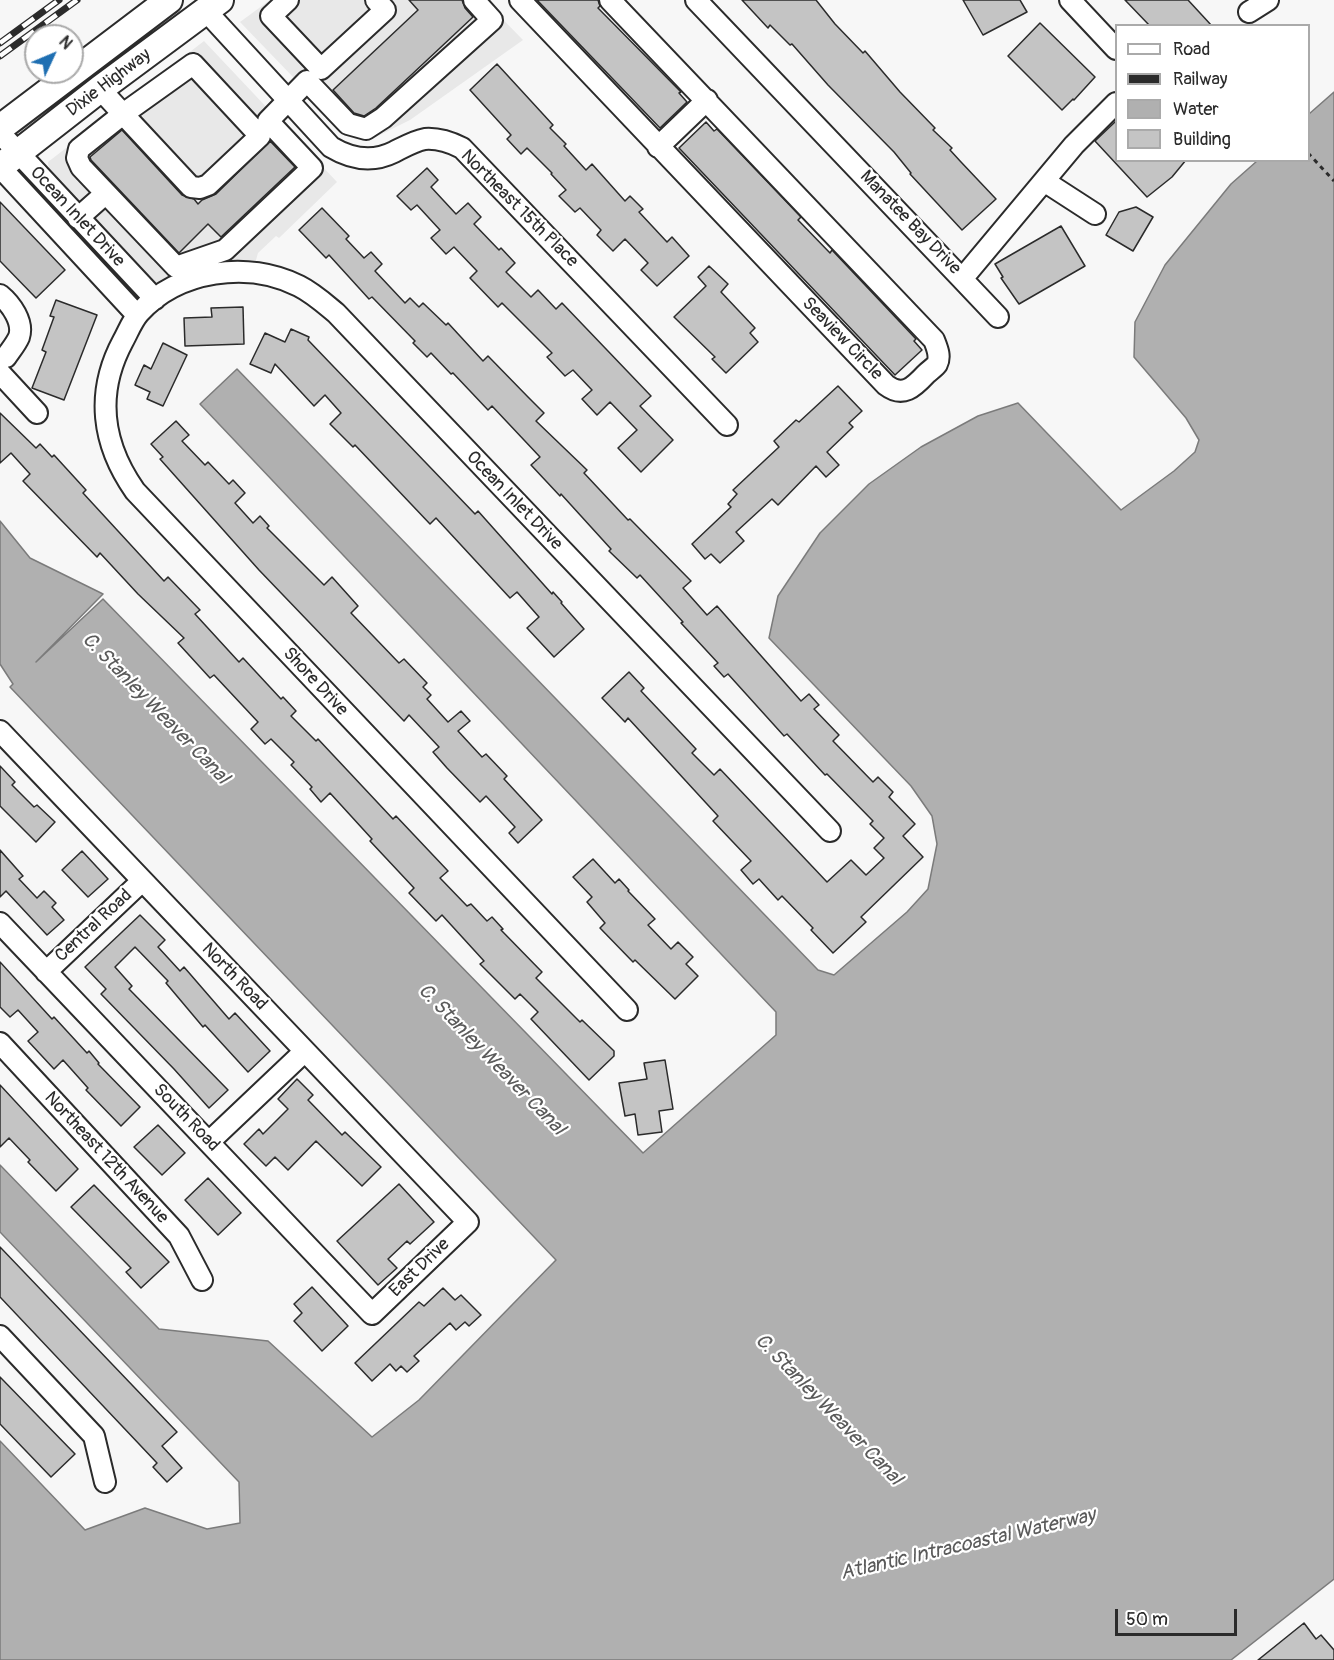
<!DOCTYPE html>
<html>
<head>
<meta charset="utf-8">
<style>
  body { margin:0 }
  #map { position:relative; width:1334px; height:1660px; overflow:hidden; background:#f7f7f7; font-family:Pangolin,sans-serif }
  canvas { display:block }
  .legend { position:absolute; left:1115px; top:24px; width:195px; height:138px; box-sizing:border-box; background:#fff; border:2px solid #aaa; margin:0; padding:8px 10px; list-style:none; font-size:18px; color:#2b2b2b }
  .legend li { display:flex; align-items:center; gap:12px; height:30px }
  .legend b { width:30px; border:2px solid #aaa }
  .north { position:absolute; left:24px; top:24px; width:60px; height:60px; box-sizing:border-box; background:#fff; border:2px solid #aaa; border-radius:50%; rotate:46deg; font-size:16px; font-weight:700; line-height:24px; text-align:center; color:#2b2b2b }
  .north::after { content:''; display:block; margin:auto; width:21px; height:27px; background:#1f6fb2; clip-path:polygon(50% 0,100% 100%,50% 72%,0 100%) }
  .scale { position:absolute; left:1115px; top:1609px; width:122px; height:27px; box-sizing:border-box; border:3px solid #2b2b2b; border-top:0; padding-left:8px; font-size:18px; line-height:21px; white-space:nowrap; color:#2b2b2b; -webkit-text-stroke:4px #fff; paint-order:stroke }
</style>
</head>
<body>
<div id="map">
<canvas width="1334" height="1660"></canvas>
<ul class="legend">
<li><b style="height:8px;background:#fff"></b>Road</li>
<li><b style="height:8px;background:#2b2b2b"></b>Railway</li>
<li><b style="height:16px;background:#b0b0b0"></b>Water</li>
<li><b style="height:16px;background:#c4c4c4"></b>Building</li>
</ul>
<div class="north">N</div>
<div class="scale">50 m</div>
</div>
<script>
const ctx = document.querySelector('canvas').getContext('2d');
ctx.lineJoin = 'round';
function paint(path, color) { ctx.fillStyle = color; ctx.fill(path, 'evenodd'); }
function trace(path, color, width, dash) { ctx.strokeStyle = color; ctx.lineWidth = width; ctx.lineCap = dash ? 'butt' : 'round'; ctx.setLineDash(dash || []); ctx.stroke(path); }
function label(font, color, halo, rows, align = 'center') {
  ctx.font = font + ' Pangolin,sans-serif'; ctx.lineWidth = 4.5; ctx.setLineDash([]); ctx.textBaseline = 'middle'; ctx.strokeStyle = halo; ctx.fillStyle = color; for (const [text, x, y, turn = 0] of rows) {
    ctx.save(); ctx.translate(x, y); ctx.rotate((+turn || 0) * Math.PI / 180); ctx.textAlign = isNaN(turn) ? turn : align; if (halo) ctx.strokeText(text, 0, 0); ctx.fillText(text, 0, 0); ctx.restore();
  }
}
const built = new Path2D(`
  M270,0H484L523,40L410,120L374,138L365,140L356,139L347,133L240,22Z
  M204,41L337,182L279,238L276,236L258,253L256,260H233L214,264L164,282L154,283L49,171L48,162Z`);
const water = new Path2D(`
  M1334,92V1579L1231,1660H0V1441L85,1530L145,1508L207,1529L240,1523L239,1482L0,1232V1165L159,1329L268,1341L372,1437L419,1400L556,1260L10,687L13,684L0,664V521L30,558L103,594L36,662L103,599L643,1153L776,1035V1012L200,404L237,369L818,970L834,975L907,912L928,889L937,844L932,816L911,786L769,638L778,596L820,533L869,484L921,447L978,416L1018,403L1121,510L1174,471L1195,452L1199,440L1186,418L1134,357L1135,322L1165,265L1231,184L1257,161L1308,160L1309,114Z`);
const building = new Path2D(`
  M409,0H462L465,8L473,17L376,108L364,116L354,113L333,90L418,10Z
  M537,0H598L600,6L598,8L681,92L679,93L687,102L660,128Z
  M742,0H816L835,24L863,53L865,51L900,92L935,128L933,130L952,148L950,150L961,162L996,199L962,230L910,174L911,173L894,152L828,85L792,44L790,45L770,25L768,28Z
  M963,0H1020L1027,12L983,35Z
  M1125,0H1188L1212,26H1150Z
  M1040,23L1095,77L1074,100L1073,99L1062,110L1008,56Z
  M497,64L553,125L550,128L566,144L564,146L586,170L592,164L625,201L630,196L643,209L639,212L667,242L672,237L689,256L657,286L641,270L648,263L625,239L613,251L597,235L601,230L580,208L575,212L559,196L566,190L551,174L552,173L527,148L521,154L507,139L511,135L470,90Z
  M1116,121V160H1186L1172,177L1147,197L1095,141Z
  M706,122L714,131L717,129L801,217L798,220L830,253L832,250L916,339L914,341L922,350L895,375L679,148Z
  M122,130L182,195L194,199L198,204L202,200L216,194L270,141L295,167L221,237L208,224L179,253L91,160L90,157Z
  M427,168L438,180L431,187L456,214L468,203L481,217L474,224L499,250L501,248L515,263L506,272L531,297L538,290L556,309L562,303L651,396L640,406L673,440L641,472L618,448L637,430L610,402L597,415L582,399L592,390L573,370L565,376L547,357L552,353L502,303L498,307L470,278L477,271L454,247L446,254L431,238L440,230L417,205L411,210L397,196Z
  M0,202L65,270L36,298L0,261Z
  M1136,207L1153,217L1133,251L1106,235L1119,212Z
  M322,208L349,236L346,239L364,258L371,252L382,264L375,271L405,303L410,298L419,307L423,303L446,325L448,323L483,361L488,356L528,397L544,413L536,421L587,470L584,473L628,520L630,519L691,581L683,588L707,615L717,606L801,701L809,694L819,705L814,709L839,735L833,741L873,782L878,777L893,792L889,797L915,824L903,836L923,857L861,917L866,922L833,953L811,930L813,928L782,896L778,900L759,879L753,884L741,870L751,861L713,821L718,816L628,718L625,722L602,698L629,672L644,688L641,691L696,749L692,753L714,775L720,769L827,882L851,860L866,875L884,858L874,848L884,838L870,824L873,821L827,774L825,775L787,734L784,736L728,674L724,677L714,666L718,663L681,623L683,622L640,575L637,578L609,551L611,549L561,494L560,496L531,465L540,457L492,406L488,410L453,373L451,374L431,353L427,357L413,343L415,341L372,297L369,299L329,255L326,258L299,230Z
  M1061,226L1085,266L1019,304L1001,278L1003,277L995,264Z
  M709,266L728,284L721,292L755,328L750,333L758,342L726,373L712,359L715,357L674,317L706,286L698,277Z
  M56,300L97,315L64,400L32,388L46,352L42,350L54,317L50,316Z
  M243,307L244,344L185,346L184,318L212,317L211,308Z
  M291,329L309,337L308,340L475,514L478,511L552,594L553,592L562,602L561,603L584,629L554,657L527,628L539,617L517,592L510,598L436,518L430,524L355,445L353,447L330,424L341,413L325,395L314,406L275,364L271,373L250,364L265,333L285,342Z
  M163,343L187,355L163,406L147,399L150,392L135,385L144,365L151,369Z
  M838,386L862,411L849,423L853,427L827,452L839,465L826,477L816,466L778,505L772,499L736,532L744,541L720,563L711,554L705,559L692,544L731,507L728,504L737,494L733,490L779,447L774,441L796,420L799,422Z
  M0,413L36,448L40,444L52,457L54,455L86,490L83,493L164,581L168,577L200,610L195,614L239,662L243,658L281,699L283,697L296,711L291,716L316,741L318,739L393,819L396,816L448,871L440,878L467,906L471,904L487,921L492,917L503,929L501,930L542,972L536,978L580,1022L582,1020L614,1051V1056L589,1080L531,1019L538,1012L520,994L515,999L480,964L484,961L442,915L436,921L409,893L414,888L370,841L372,839L330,793L321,802L310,789L312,787L291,765L294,762L271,739L265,744L251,729L258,722L214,675L210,678L178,643L184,638L138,594L100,553L97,557L23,481L30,474L11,453L0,463Z
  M176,421L189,435L182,441L205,465L208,462L229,484L233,480L245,493L235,503L253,523L260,516L269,526L267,528L324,585L332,577L358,606L351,613L399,663L404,659L427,683L423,687L431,695L427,699L448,722L461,711L470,721L458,731L482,757L486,754L507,776L504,779L542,820L518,843L509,833L515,827L486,796L480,802L447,768L433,752L439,747L409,715L404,721L259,570L160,459L163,457L151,444Z
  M0,766L15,782L12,785L34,807L37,805L55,822L36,842L0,806Z
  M0,850L23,876L19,879L37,898L44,891L56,903L52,907L64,920L47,935L6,891L0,897Z
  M82,851L108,879L88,897L62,870Z
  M593,859L615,883L619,879L629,890L628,891L655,919L648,925L671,949L678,942L693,957L686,964L698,976L675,999L635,960L633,962L600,928L605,923L587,902L592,897L573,877Z
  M140,915L165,940L158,947L180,971L184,967L229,1019L235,1013L270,1051L248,1072L205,1025L203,1027L166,983L168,981L135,947L115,967L132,986L129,989L228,1090L209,1108L174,1069L101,994L106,989L85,967Z
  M0,962L52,1019L54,1017L87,1053L89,1051L99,1063L98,1064L140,1107L121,1126L86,1090L88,1088L63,1060L54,1069L28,1041L38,1032L18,1010L10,1017L0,1007Z
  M665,1060L673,1109L659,1111L662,1132L638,1135L635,1114L625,1116L619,1083L647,1079L644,1063Z
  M297,1079L313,1095L308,1100L342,1135L345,1132L381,1167L362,1186L316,1141L288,1170L275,1157L266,1166L244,1144L259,1129L263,1134L288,1109L278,1099Z
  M0,1085L78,1169L56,1191L28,1162L30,1160L9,1138L0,1147Z
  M158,1125L185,1153L162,1175L134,1147Z
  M208,1178L241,1213L218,1235L185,1200Z
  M399,1184L434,1222L410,1244L407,1241L388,1259L397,1268L378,1285L337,1241Z
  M94,1185L169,1262L141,1288L126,1272L131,1268L71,1207Z
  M0,1247L177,1432L162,1446L182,1468L167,1482L153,1467L157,1463L0,1297Z
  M312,1287L348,1326L322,1351L294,1321L302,1313L294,1304Z
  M443,1288L455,1300L461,1295L481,1315L469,1326L465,1322L456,1330L450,1323L414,1356L419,1361L407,1372L401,1366L396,1371L390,1364L372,1381L355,1363L419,1302L424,1306Z
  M0,1377L75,1454L51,1477L0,1424Z
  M1304,1623L1316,1639L1321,1635L1334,1650V1660H1258Z`);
const path = new Path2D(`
  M1308,153L1334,181`);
const minor = new Path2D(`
  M288,0L271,16L321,69L385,10L376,0
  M520,0L886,385C903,398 914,387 926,374C929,371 935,367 937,364C941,356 937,348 934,340L610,0
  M696,0L962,279L1074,145L1116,103
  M1070,0L1116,49
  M206,11L331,147C351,159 372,163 394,152C404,147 414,141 425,139C438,138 450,142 462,148L727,425
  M1249,12L1268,0
  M100,89L123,114L193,64L260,136L208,185L200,188L191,187L123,114L79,149L77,158L81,167L176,267L225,250L312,168L268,121L307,81L348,124L366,129L383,118L492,20L474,0
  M0,133L155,299
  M658,147L707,100
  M0,167L137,315
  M1044,181L1095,214
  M78,218L105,194
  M962,279L998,317
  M0,295C11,304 24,322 19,337C16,344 10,351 6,357L0,358
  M0,373L37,413
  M0,731L468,1222L372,1314L0,923
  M46,972L142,881
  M627,1010L135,491C102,444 95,393 123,341C128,332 132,321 139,313C178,270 248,260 299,286C313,293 324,303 336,313L830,831
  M0,1043L179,1236L202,1280
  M209,1142L305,1051
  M0,1336L94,1436L105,1482`);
const major = new Path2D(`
  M0,128L169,0
  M0,167L100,89L220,0`);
const rail = new Path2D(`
  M0,43L59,0
  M0,56L77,0`);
const streetNames = [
  ["Dixie Highway",109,83,-37],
  ["Northeast 15th Place",519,209,45],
  ["Ocean Inlet Drive",77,217,47],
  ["Manatee Bay Drive",910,223,46],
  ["Seaview Circle",842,339,46],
  ["Ocean Inlet Drive",514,501,46],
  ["Shore Drive",315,682,47],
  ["Central Road",94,926,-43],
  ["North Road",234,977,46],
  ["South Road",186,1118,46],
  ["Northeast 12th Avenue",106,1158,47],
  ["East Drive",420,1268,-44]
];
const waterNames = [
  ["C. Stanley Weaver Canal",155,709,46],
  ["C. Stanley Weaver Canal",491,1060,46],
  ["C. Stanley Weaver Canal",828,1410,46],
  ["Atlantic Intracoastal Waterway",968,1545,-13]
];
paint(built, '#e8e8e8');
paint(water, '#b0b0b0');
trace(water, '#7b7b7b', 1.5);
paint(building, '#c4c4c4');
trace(building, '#2b2b2b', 1.5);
trace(minor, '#2b2b2b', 24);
trace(major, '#2b2b2b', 30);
trace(path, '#2b2b2b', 3, [4.5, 4.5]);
trace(minor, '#fff', 20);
trace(major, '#fff', 26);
trace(rail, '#2b2b2b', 7);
trace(rail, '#fff', 4.5, [14]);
label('18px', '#2b2b2b', '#fff', streetNames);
label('italic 20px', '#5a5a5a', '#fff', waterNames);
</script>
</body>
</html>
